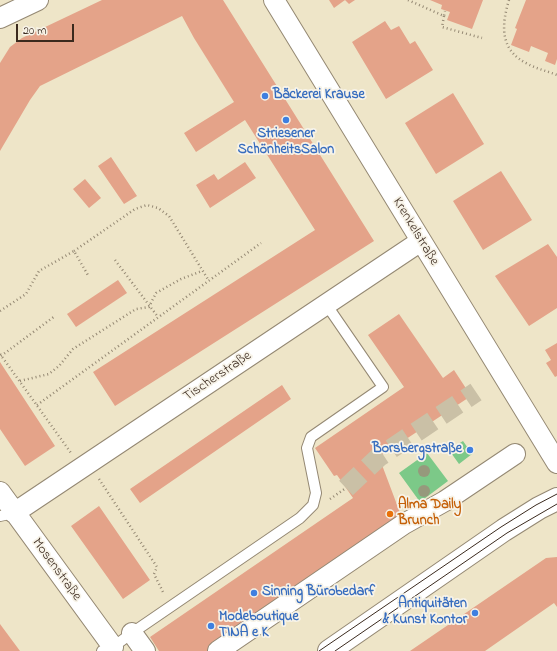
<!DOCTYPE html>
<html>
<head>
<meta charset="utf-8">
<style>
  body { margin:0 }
  #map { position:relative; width:557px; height:651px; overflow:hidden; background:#eee5c8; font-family:"Indie Flower",sans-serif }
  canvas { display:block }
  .scale { position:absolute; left:16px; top:24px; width:58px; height:18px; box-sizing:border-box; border:2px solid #3b2a1e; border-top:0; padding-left:5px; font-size:12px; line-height:14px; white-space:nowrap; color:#3b2a1e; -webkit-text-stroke:3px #f7f3e8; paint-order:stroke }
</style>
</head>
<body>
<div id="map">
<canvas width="557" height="651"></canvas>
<div class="scale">20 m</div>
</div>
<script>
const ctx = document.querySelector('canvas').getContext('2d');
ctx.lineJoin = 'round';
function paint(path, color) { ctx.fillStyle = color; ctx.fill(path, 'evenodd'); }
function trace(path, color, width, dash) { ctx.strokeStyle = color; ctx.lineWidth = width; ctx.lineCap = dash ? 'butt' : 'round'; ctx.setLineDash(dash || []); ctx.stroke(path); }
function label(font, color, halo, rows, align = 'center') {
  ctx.font = font + ' "Indie Flower",sans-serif'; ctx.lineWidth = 3.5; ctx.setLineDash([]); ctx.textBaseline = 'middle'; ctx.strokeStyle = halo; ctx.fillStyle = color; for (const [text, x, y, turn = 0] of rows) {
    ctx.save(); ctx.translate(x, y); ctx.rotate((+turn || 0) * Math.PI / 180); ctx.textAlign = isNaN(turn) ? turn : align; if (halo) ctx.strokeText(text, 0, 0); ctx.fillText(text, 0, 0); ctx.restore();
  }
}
const green = new Path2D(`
  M463,441L472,454L459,464L449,450Z
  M427,453L448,481L420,502L399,473Z`);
const building = new Path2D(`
  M102,0H223L374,241L115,406L93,372L315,230L245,120L196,152L184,133L234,102L194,38L182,16L40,86L30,100L0,151V63L10,47L22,38Z
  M329,0H355L349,4L345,0L334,8Z
  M430,0H483L472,29L447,20L450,12L441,9L442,5Z
  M526,0H557V59L555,65L545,61L548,53L531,46L529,52L511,45L517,29L515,28Z
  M385,21L391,30L399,26L410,44L415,41L433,70L386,99L352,42Z
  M453,93L484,144L436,174L405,123Z
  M111,157L137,196L124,204L98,166Z
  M245,162L256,178L210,208L196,185L214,174L218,180Z
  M501,171L532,220L483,250L453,201Z
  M85,179L101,198L89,208L73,189Z
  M548,244L557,257V308L529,326L495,276Z
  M118,280L127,293L76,327L67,314Z
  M399,314L443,378L454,370L471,396L379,457L402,518L208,651H159L150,637L353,498L337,475L334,476L315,448L404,387L368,335Z
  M557,343V376L555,377L546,363L551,360L545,350Z
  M0,362L55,446L25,466L0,429Z
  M282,385L291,399L140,503L130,489Z
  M99,506L150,580L123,599L71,526Z
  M557,557V607L554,603L485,651H410L546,558Z
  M0,624L20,651H0Z`);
const streetTunnel = new Path2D(`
  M346,488L379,457L476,392`);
const path = new Path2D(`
  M408,0L444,16L445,11
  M509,0C501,26 500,51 528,64C537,69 547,71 557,75
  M444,16L442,27L482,38
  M74,251L135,209L147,205L158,208L169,216L209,281
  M115,260L158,317
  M0,311L26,294L39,271L74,251L89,277
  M0,354L71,453
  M1,356L55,316
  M20,381L49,374L59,366L73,349L136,309L149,307L156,293L181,279L202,271
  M37,405L261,243
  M99,479L157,567L154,574L164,594
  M330,499L346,488`);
const lane = new Path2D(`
  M0,516L14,513
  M102,651L113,647L132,633L300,518L313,505L316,493L307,448L311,437L383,387L326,304`);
const street = new Path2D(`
  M274,0L557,463
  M0,18L38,0
  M0,492L113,647
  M14,513L421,241
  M132,633L145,651
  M218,651L404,524L445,501L515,454`);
const secondary = new Path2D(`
  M329,651L504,530L539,508L557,499`);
const tram = new Path2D(`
  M319,651L501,527L536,505L557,494
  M335,651L507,533L557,504`);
const trees = [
  [424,471],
  [424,491]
];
const markers = [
  [265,96,4,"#3f7fe0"],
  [286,120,4,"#3f7fe0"],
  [470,450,4,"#3f7fe0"],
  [390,514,4,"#e8710a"],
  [254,593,4,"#3f7fe0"],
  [475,613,4,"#3f7fe0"],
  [211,626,4,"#3f7fe0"]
];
const shopNames = [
  ["Bäckerei Krause",273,96],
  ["Striesener",286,135,"center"],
  ["SchönheitsSalon",286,151,"center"],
  ["Borsbergstraße",462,450,"right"],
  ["Sinning Bürobedarf",262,593],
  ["Antiquitäten",467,605,"right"],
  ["& Kunst Kontor",467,621,"right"],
  ["Modeboutique",219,618],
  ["TINA e K",219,634]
];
const streetNames = [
  ["Krenkelstraße",415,232,59],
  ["Tischerstraße",218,377,-34],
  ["Mosenstraße",56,570,54]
];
const foodNames = [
  ["Alma Daily",398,506],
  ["Brunch",398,522]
];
paint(green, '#7cc988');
paint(building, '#e4a389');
trace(streetTunnel, '#cac0a6', 20, [20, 10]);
trace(lane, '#948873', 12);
trace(street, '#948873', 22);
trace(secondary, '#948873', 24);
trace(path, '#948873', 2.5, [1, 3]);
trace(lane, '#fff', 10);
trace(street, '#fff', 20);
trace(secondary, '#fff', 22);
trace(tram, '#3b2a1e', 1);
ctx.fillStyle = '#96997c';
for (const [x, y] of trees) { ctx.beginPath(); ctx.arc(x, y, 6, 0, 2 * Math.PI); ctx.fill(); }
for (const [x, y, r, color] of markers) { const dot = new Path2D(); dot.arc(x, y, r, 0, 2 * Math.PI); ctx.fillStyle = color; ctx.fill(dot); trace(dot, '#f7f3e8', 1.5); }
label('bold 14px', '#366cbe', '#f7f3e8', shopNames, 'left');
label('14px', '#3b2a1e', '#f7f3e8', streetNames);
label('bold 14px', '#c56008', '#f7f3e8', foodNames, 'left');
</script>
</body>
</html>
